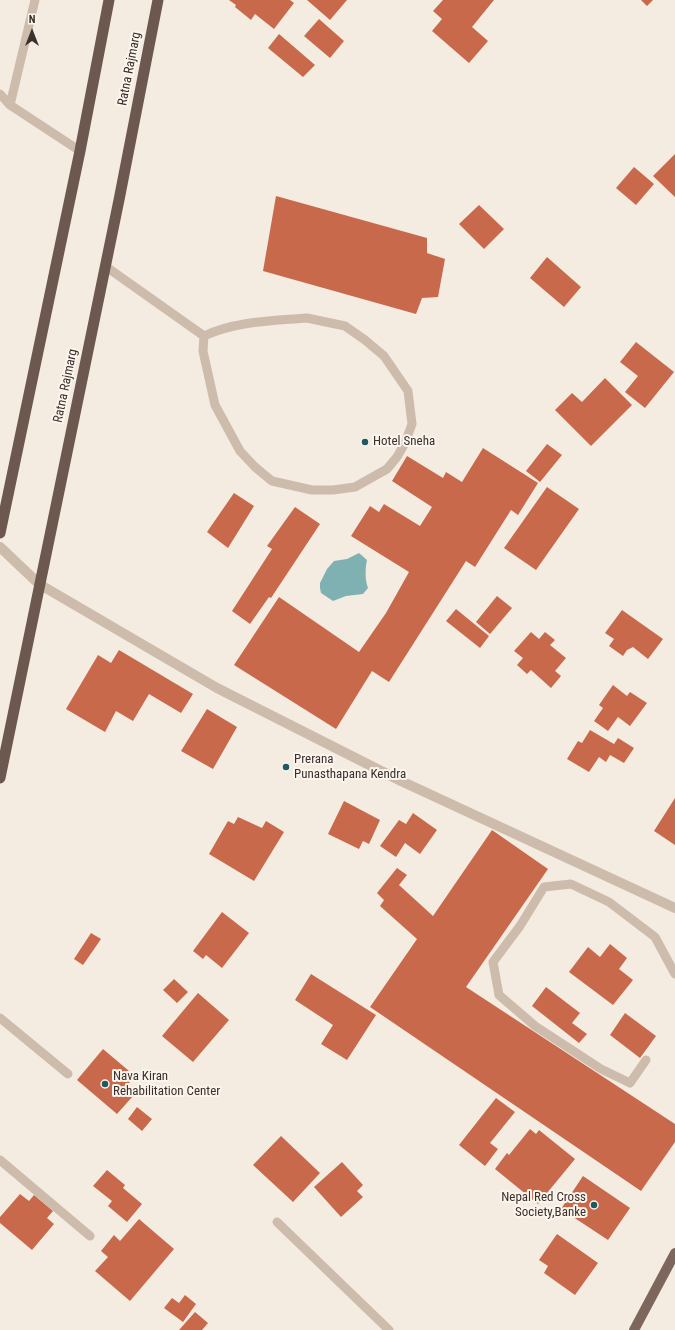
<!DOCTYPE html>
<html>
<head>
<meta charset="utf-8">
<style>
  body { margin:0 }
  #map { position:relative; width:675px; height:1330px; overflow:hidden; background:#f4ebe1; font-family:"Roboto Condensed",sans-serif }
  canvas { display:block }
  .north { position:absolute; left:12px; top:12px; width:40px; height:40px; -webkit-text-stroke:3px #fbf5ee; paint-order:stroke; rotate:0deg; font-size:11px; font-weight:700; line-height:16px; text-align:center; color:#3b302b }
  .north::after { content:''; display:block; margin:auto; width:14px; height:18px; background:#3b302b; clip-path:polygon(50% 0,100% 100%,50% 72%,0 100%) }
</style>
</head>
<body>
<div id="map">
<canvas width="675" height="1330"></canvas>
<div class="north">N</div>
</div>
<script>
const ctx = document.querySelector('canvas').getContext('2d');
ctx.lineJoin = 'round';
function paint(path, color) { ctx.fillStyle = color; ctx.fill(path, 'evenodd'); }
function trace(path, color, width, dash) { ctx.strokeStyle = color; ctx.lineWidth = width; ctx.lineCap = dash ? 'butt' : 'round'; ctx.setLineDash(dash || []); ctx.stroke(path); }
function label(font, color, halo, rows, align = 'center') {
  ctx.font = font + ' "Roboto Condensed",sans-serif'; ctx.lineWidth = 4; ctx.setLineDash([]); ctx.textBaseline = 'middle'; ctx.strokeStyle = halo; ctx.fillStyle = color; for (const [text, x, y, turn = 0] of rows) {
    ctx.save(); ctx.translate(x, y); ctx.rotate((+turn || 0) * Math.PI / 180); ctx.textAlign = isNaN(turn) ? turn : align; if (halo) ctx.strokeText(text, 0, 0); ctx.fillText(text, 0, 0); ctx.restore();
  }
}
const water = new Path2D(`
  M359,553L367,560C365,569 365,580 368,588L363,594L346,596L333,601L321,593L320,588V583L327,569L334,561L347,559Z`);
const building = new Path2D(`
  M229,0H290L294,3L274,29L255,14L251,20L235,7L236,5Z
  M307,0H347L330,20Z
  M443,0H494L472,27L488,41L469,63L432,31L442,19L433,11Z
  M641,0H653L647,6Z
  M319,19L344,41L330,58L304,36Z
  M279,34L315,65L303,77L268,48Z
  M675,154V197L653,176Z
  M634,167L654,184L636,205L616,188Z
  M276,196L427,238V253L445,259L438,297L422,298L416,314L263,271Z
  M479,205L504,229L484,249L459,224Z
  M547,257L581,287L564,307L530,278Z
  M636,342L674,372L645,408L625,392L638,376L620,362Z
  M605,378L632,405L591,446L555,410L572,393L582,402Z
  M547,444L562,455L540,482L526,471Z
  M483,448L538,483L518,515L511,510L475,567L466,561L389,682L372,671L336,729L234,665L279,597L359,652L386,613L409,572L351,536L370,506L379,512L384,504L420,526L432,507L392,481L407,456L443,478L446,472L462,482Z
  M547,487L579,509L536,570L504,548Z
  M234,493L254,506L228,548L207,532Z
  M295,507L320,524L271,598L269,597L250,624L232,611L272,549L267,546Z
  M497,596L512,608L490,634L476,622Z
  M456,609L489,636L480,648L446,621Z
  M622,610L663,639L648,659L633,647L627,650L623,656L609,646L614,639L605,633Z
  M531,632L539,639L545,632L555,640L550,645L566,658L555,671L561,676L551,688L531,670L527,674L517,665L523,658L514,651Z
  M119,650L193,694L181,713L149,694L133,721L116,711L105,732L66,709L98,655L111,663Z
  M613,685L627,696L630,692L647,703L630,726L618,717L608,731L594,721L603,708L599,705Z
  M207,709L237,727L213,769L181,751Z
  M590,730L614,744L618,738L634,748L624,763L610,755L606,762L599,757L589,772L567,759L578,741L582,743Z
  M675,798V845L654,831Z
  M344,801L380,820L369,844L363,841L359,849L328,834Z
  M413,813L437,830L420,854L405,843L396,857L380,846L399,820L406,824Z
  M238,817L262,828L266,821L284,832L254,881L209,854L228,821L234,824Z
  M492,830L548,869L466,987L675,1124V1142L641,1191L370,1007L417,939L380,906L384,900L377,893L397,868L407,875L399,885L433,916Z
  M222,912L249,933L222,968L206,955L203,959L193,951Z
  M91,933L101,939L83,965L74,959Z
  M610,944L627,958L619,969L633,980L613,1005L569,972L588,947L600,957Z
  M311,974L376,1015L347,1060L321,1044L333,1025L295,1000Z
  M174,979L188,992L177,1003L163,990Z
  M546,987L580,1013L572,1023L587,1034L579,1043L532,1006Z
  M198,993L229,1020L193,1062L162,1036Z
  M625,1013L656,1036L640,1058L610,1035Z
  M103,1049L135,1076L124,1089L133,1096L117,1114L77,1080Z
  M496,1098L515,1112L490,1143L498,1149L485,1166L459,1145Z
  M137,1107L152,1119L142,1131L128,1119Z
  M530,1129L536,1134L539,1130L575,1159L538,1204L495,1169L507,1153L509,1155Z
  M281,1136L320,1173L293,1202L253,1165Z
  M342,1162L363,1185L357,1191L363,1197L341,1217L314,1187Z
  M107,1170L125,1185L123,1188L142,1204L127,1222L108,1206L112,1201L93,1186Z
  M583,1176L630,1208L608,1240L561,1209Z
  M20,1194L29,1201L34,1195L53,1211L47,1218L54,1224L32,1250L0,1223V1217Z
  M139,1219L174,1249L130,1301L95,1271L108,1257L101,1251L114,1235L120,1241Z
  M557,1234L598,1263L575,1295L544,1273L548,1266L539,1260Z
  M185,1295L196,1304L183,1322L164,1308L172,1298L179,1303Z
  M195,1312L208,1323L202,1330H179Z`);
const service = new Path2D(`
  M0,94L10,105L80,151
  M10,105L35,0
  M105,266L204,336
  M307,318L345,326L365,340L384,356L408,391L412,424L405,443L397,457L387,469L355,487L333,490H312L272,481L255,467L240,451L215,405L203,351L204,336C236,321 272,321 307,318Z
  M0,1018L68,1074
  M646,1060L630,1083L601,1069L535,1026L499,995L493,962L520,926L544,887L571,884L609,902L655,937L675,974
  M0,1160L90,1236
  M277,1222L389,1330`);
const minor = new Path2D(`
  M0,547L39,584L217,688L401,781L675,908`);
const primary = new Path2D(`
  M634,1330L675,1253`);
const trunk = new Path2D(`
  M0,533L80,151L109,0
  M0,778L119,200L158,0`);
const markers = [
  [365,442,4,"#1f5a5e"],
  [286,767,4,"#1f5a5e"],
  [105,1084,4,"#1f5a5e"],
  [594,1205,4,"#1f5a5e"]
];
const streetNames = [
  ["Ratna Rajmarg",130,69,-79],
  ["Ratna Rajmarg",66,386,-78]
];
const poiNames = [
  ["Hotel Sneha",373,442],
  ["Prerana",294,760],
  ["Punasthapana Kendra",294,775],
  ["Nava Kiran",113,1077],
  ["Rehabilitation Center",113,1092],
  ["Nepal Red Cross",586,1198,"right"],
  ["Society,Banke",586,1213,"right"]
];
paint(water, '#7fb0b2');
paint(building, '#c8694b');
trace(service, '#cdbbac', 9);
trace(minor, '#cdbbac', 10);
trace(primary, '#7d675c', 10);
trace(trunk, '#6c584f', 11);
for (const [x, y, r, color] of markers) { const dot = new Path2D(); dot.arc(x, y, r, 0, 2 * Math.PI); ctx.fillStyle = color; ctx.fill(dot); trace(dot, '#fbf5ee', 1.5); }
label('13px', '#3b302b', '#fbf5ee', streetNames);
label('13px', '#3b302b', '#fbf5ee', poiNames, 'left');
</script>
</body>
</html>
